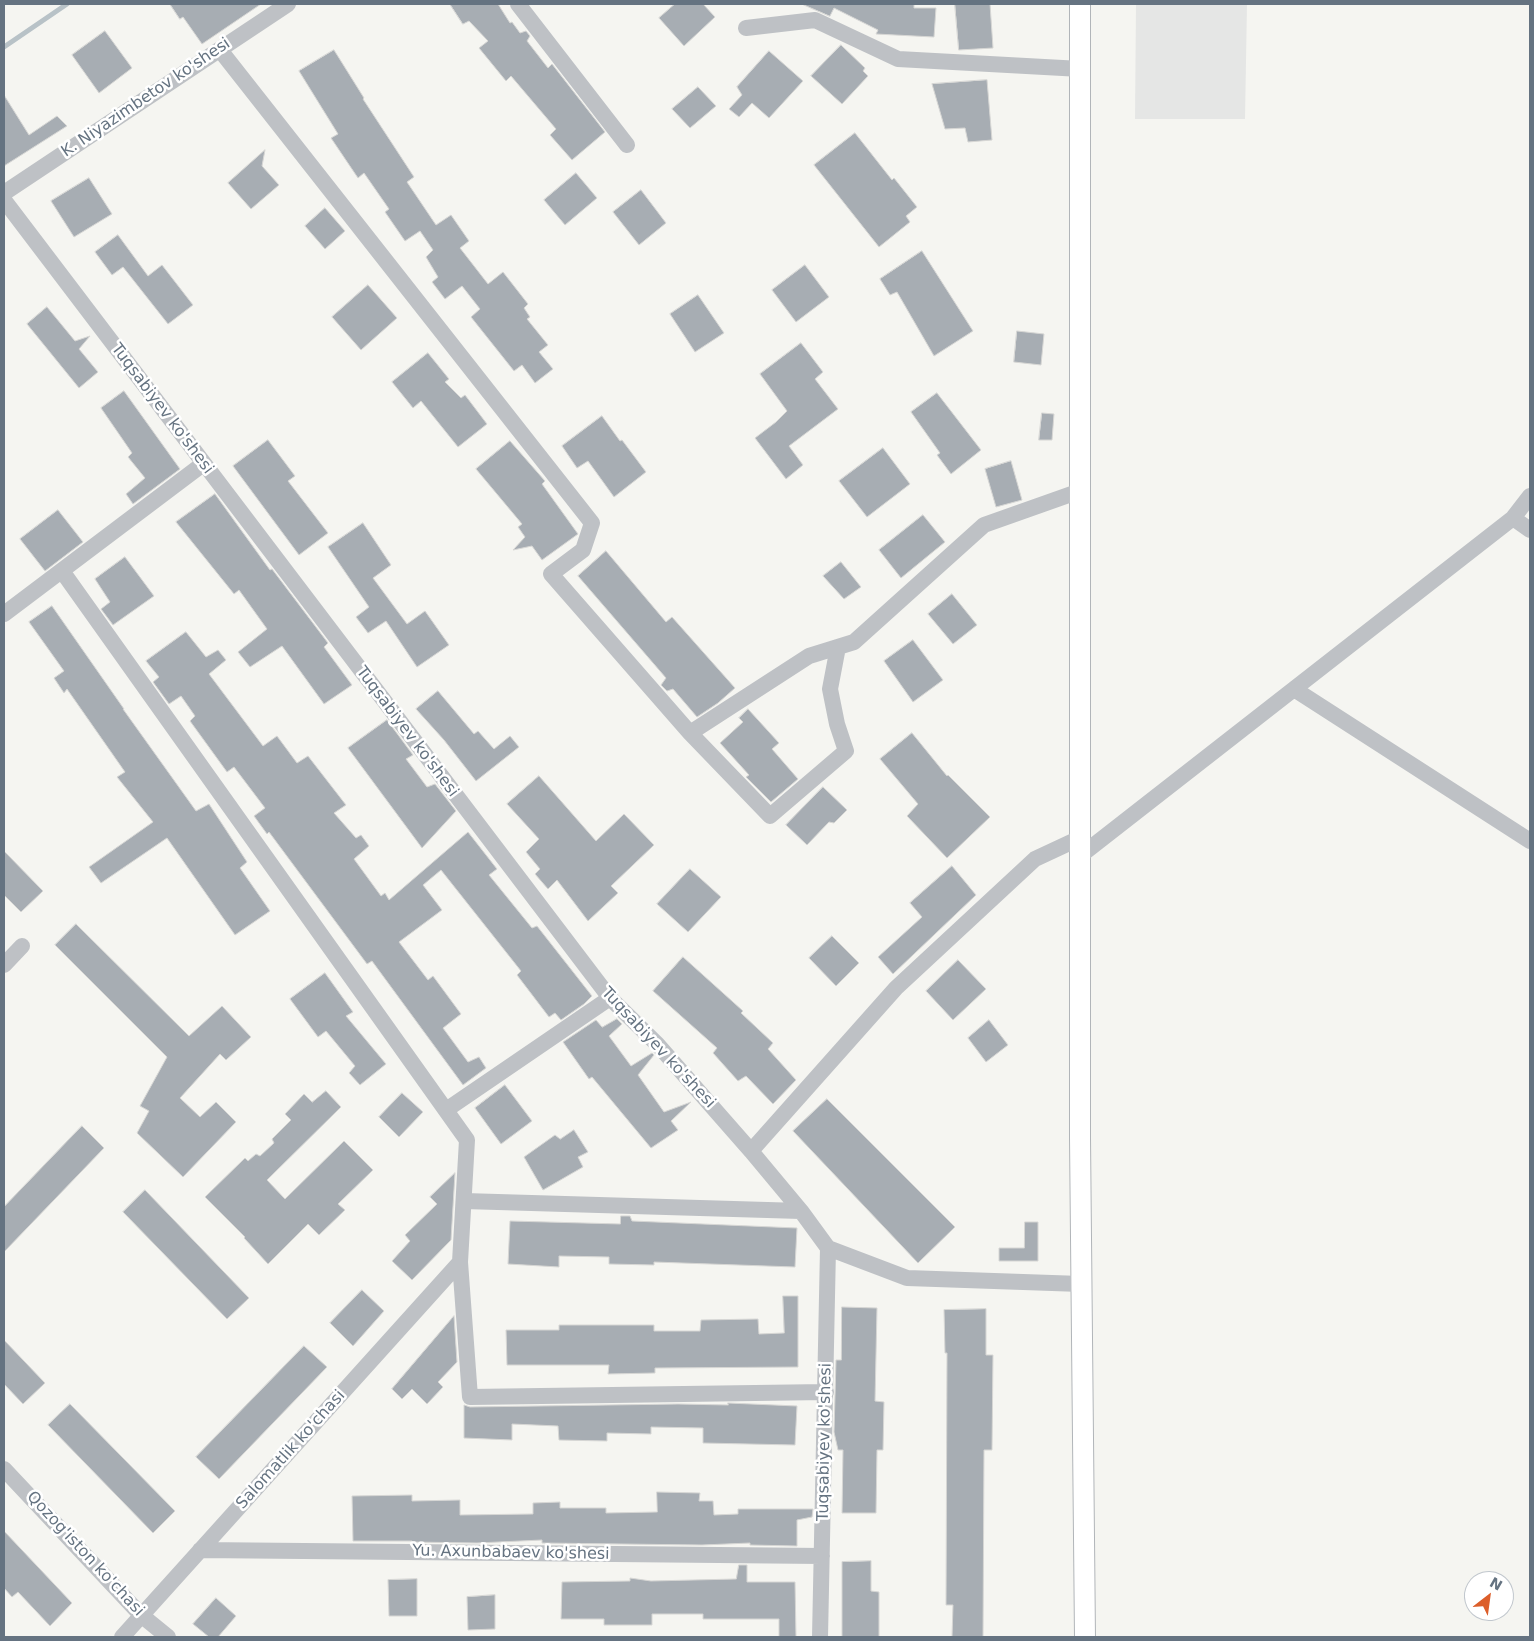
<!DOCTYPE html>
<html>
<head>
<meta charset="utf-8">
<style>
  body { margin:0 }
  #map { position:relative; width:1534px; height:1641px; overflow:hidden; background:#f5f5f1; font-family:"DejaVu Sans",sans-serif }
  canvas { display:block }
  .frame { position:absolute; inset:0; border:5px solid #657381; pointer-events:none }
  .north { position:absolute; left:1464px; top:1571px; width:50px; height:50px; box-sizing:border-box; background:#fff; border:1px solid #c1c7cd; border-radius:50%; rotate:30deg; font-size:14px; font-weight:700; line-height:20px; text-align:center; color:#657381 }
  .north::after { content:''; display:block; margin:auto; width:18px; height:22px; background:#dc5e2a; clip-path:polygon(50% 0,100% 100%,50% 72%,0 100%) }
</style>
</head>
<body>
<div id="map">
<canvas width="1534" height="1641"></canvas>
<div class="frame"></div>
<div class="north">N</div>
</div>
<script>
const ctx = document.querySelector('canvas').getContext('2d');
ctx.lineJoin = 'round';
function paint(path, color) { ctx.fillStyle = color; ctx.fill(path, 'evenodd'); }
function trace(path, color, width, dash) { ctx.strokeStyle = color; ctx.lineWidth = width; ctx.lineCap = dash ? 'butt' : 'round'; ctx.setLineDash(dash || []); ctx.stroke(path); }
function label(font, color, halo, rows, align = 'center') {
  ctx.font = font + ' "DejaVu Sans",sans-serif'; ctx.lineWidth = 5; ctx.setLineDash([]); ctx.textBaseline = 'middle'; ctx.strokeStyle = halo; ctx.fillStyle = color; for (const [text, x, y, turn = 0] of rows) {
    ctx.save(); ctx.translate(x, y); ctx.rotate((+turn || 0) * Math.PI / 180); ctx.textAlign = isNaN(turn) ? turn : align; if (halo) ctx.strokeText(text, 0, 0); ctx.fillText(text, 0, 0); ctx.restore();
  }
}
const built = new Path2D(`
  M1136,4H1247L1245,119H1135Z`);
const stream = new Path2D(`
  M4,47L67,4`);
const building = new Path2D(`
  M170,4H261L202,44L183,17L180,19Z
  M450,4H498L510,23L512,22L520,33L526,31L530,36L527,41L548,68L552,64L605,132L572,160L550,135L556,129L511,76L506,81L479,48L488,41L469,21L463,24Z
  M675,4H703L715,17L684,46L659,18Z
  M802,4H914V8H936L934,37L876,34L878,30L834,8L830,16Z
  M955,4H990L993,48L959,50Z
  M105,31L132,68L99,93L72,55Z
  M841,45L865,68L863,71L868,76L842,104L811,76Z
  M334,50L364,98L363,99L414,177L407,182L436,225L451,215L469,241L460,248L488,284L503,272L528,304L524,308L530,317L527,319L548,345L539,352L553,369L535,383L522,365L514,371L471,317L480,309L462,286L445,299L432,282L438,277L426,257L433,250L420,231L405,241L385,212L389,209L364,173L358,178L331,138L338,134L299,71Z
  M769,51L803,81L769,118L752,103L739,117L729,109L742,95L737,87Z
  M987,80L992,140L968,142L965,128L945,129L932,84Z
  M698,87L716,106L690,128L672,109Z
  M4,95L29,135L57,116L67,126L4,166Z
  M855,133L892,180L894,178L917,207L906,216L910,222L879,247L814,165Z
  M265,150L262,166L279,185L251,209L228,183Z
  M576,173L597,198L565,225L544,200Z
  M89,178L112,214L74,237L51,201Z
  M641,190L666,223L639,245L613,212Z
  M325,208L345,231L325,249L305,226Z
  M118,235L148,276L162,265L193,305L168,324L123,267L112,275L95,252Z
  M922,251L973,331L934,356L897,292L890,295L880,279Z
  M805,265L829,297L796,322L772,290Z
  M368,285L397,318L361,350L332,317Z
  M698,295L724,333L695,352L670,314Z
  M47,307L75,341L90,336L79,349L98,372L79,388L27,324Z
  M1017,331L1044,334L1041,365L1014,362Z
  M801,343L823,372L815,379L838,409L789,446L803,465L786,479L755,438L776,422L787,411L760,374Z
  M428,353L449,379L445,382L461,398L465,395L487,424L458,447L421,401L413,408L392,382Z
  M124,391L180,469L133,504L126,494L145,478L128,457L132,453L101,408Z
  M937,393L981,450L951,474L937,455L940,453L911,412Z
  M1042,413L1054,414L1052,440H1039Z
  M602,416L620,441L622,440L646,472L614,497L588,461L577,468L562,446Z
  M268,440L295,476L288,481L328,533L299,555L233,466Z
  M510,441L545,481L542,484L578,534L542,560L532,546L513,550L525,537L518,527L522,524L476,469Z
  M883,448L910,484L867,517L839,481Z
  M1011,461L1022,500L996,507L985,469Z
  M215,494L270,570L272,569L328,643L324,647L352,685L324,704L282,646L250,667L238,652L267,629L239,590L234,594L176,522Z
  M58,510L83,542L45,571L20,539Z
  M923,515L945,542L901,578L879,550Z
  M363,523L391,565L373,578L407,624L425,611L449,645L417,667L386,621L368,633L356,617L369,607L328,547Z
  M606,551L666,622L672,617L735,688L718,703L697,717L673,689L667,691L661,685L666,678L578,576Z
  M125,557L154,596L113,625L101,609L110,602L95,579Z
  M841,562L861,587L844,599L823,576Z
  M952,594L977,625L953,644L928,614Z
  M52,606L124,709H123L196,811L209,804L247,862L240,868L270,911L235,935L167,838L101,883L89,867L153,822L117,777L125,772L67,689L64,693L54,678L64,671L29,622Z
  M186,632L206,657L218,650L226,660L209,674L263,746L277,736L297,763L308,756L346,805L334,813L356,838L361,835L369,846L354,859L381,896L385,893L389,900L468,832L497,869L489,875L532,928L537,926L592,996L584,1004L561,1020L555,1013L549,1017L517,975L521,971L441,870L423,885L442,910L399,942L428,980L433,976L461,1014L443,1028L468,1062L479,1057L486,1068L463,1085L372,961L367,964L269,832L267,834L254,816L265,808L234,767L227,772L190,721L195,716L181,696L169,704L153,682L159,677L146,661Z
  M913,640L943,680L913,702L884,661Z
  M438,691L474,734L478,731L494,749L510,736L519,747L476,781L444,740L416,709Z
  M748,709L779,743L772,749L798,779L771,802L746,777L749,775L720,743L743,722L739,718Z
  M387,720L413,755L406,759L427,787L435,784L456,811L422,848L348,748Z
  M912,733L947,776L948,775L990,817L947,858L907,816L918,804L880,759Z
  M539,776L596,841L624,814L654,845L611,886L618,893L588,921L557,880L548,889L535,874L540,869L526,852L539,839L507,804Z
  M823,787L847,810L834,823L829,822L807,845L786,825Z
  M4,851L43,891L21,912L4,895Z
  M952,866L976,895L893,974L878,957L922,917L910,903Z
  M690,869L721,897L688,932L657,904Z
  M76,924L189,1036L222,1006L251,1037L226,1060L220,1054L180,1098L200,1117L216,1102L236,1122L183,1177L137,1133L149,1111L140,1106L167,1057L55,945Z
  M832,936L859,963L836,986L809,958Z
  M683,957L743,1011L741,1013L773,1043L768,1049L796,1080L773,1104L746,1076L738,1081L713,1053L717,1048L653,991Z
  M958,960L986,989L953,1020L926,991Z
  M325,973L353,1012L346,1016L386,1064L360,1085L349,1073L355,1066L326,1031L318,1037L290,999Z
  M617,1019L622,1024L609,1036L631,1066L652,1053L654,1055L638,1075L664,1112L691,1102L671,1121L678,1130L651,1148L592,1077L589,1079L563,1042L596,1020L602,1027Z
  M989,1020L1008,1045L986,1062L968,1038Z
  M505,1085L532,1121L501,1144L475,1108Z
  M326,1091L341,1107L267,1180L285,1199L344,1141L373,1170L338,1204L345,1210L319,1235L308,1224L268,1264L244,1238L245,1237L205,1197L245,1158L248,1161L256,1154L260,1156L274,1143L272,1139L291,1120L285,1114L304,1094L312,1102Z
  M402,1093L423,1112L399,1137L379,1117Z
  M827,1099L955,1227L918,1263L793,1131Z
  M82,1126L104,1148L4,1252V1207Z
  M574,1130L588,1152L578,1157L583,1167L543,1190L524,1157L555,1135L560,1139Z
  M455,1173L451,1240L412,1280L392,1261L410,1241L405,1235L437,1204L430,1197Z
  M145,1190L249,1298L227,1319L123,1212Z
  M621,1216H630L632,1221L797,1228L795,1267L654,1262V1265L609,1264V1257L559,1256V1267L508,1264L510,1221L620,1224Z
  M1025,1222H1038V1261H999V1248H1024Z
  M362,1290L384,1311L353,1346L330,1323Z
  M783,1296H798V1367L655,1368V1373L608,1374L609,1365H507L506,1330H559V1325H654V1331H700L701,1320L758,1319L759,1334L784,1333Z
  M842,1307L877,1308L875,1401L884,1402L883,1450H877L876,1513H842L843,1450H838L834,1432L836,1360H841Z
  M986,1309V1355H993L992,1450H984L983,1637H952L953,1605H946L947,1353H945L944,1310Z
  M454,1316L457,1362L438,1382L443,1387L427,1404L412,1389L402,1399L392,1389Z
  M4,1340L45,1383L23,1404L4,1384Z
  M304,1346L327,1367L219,1479L196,1457Z
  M728,1403L797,1406L795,1445L703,1443V1428L651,1427V1434L607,1433V1441L559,1440L558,1426L512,1424V1440L464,1438V1405L470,1407L678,1404L728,1405Z
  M70,1404L175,1511L153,1533L48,1425Z
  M657,1492L700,1493L699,1501H713L714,1515L738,1514V1509H813L812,1517L797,1520V1546L750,1545V1543L702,1545L542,1543V1540L477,1543L412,1542V1541H353L352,1496L412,1495V1501L460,1500V1515L533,1514V1503L560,1502V1508H606V1513L657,1512Z
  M4,1531L72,1603L50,1626L18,1592L12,1597L4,1588Z
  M871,1561V1591L879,1592V1637H842V1562Z
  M739,1565H747V1582H795L796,1637H779V1619H703V1614H652V1625H604V1619H561L562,1582L630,1581V1578L651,1581L736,1579Z
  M417,1579V1616H389L388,1580Z
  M495,1595V1629L468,1630L467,1597Z
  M216,1598L236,1616L218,1637H209L193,1624Z`);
const minor = new Path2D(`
  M518,4L627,145
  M746,28L815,20L898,59L1081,69
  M220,50L592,523L583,550L551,574L690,733L770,816L846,751L837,724L830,689L838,647
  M4,193L288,4
  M4,200L610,998L658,1045L751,1151L801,1211L828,1248L907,1278L1081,1284
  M1513,518L1530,530
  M62,571L467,1140L460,1262L470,1397L826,1392
  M4,614L203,464
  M1294,689L1530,841
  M690,733L809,656L854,642L984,525L1080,491
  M1080,856L1513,518L1530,496
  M4,965L22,946
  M446,1110L610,998
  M751,1151L896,988L1035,859L1080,838
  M464,1201L801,1211
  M4,1469L141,1615L168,1637
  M200,1550L822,1556
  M122,1637L460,1262
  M820,1637L828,1248`);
const major = new Path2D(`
  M1080,4V1138L1085,1637`);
const streetNames = [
  ["K. Niyazimbetov ko'shesi",146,98,-34],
  ["Tuqsabiyev ko'shesi",162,409,53],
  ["Tuqsabiyev ko'shesi",407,732,53],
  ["Tuqsabiyev ko'shesi",658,1048,47],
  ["Tuqsabiyev ko'shesi",825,1442,-89],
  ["Salomatlik ko'chasi",291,1450,-48],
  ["Yu. Axunbabaev ko'shesi",511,1553,1],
  ["Qozog'iston ko'chasi",85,1554,47]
];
paint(built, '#e5e6e5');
trace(stream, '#b8c2c7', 5);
paint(building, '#a7adb3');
trace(building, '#d6d6d4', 1);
trace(major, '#b1b5b9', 22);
trace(minor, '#bec1c5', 16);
trace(major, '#fff', 20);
label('16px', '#657381', '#fff', streetNames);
</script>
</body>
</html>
